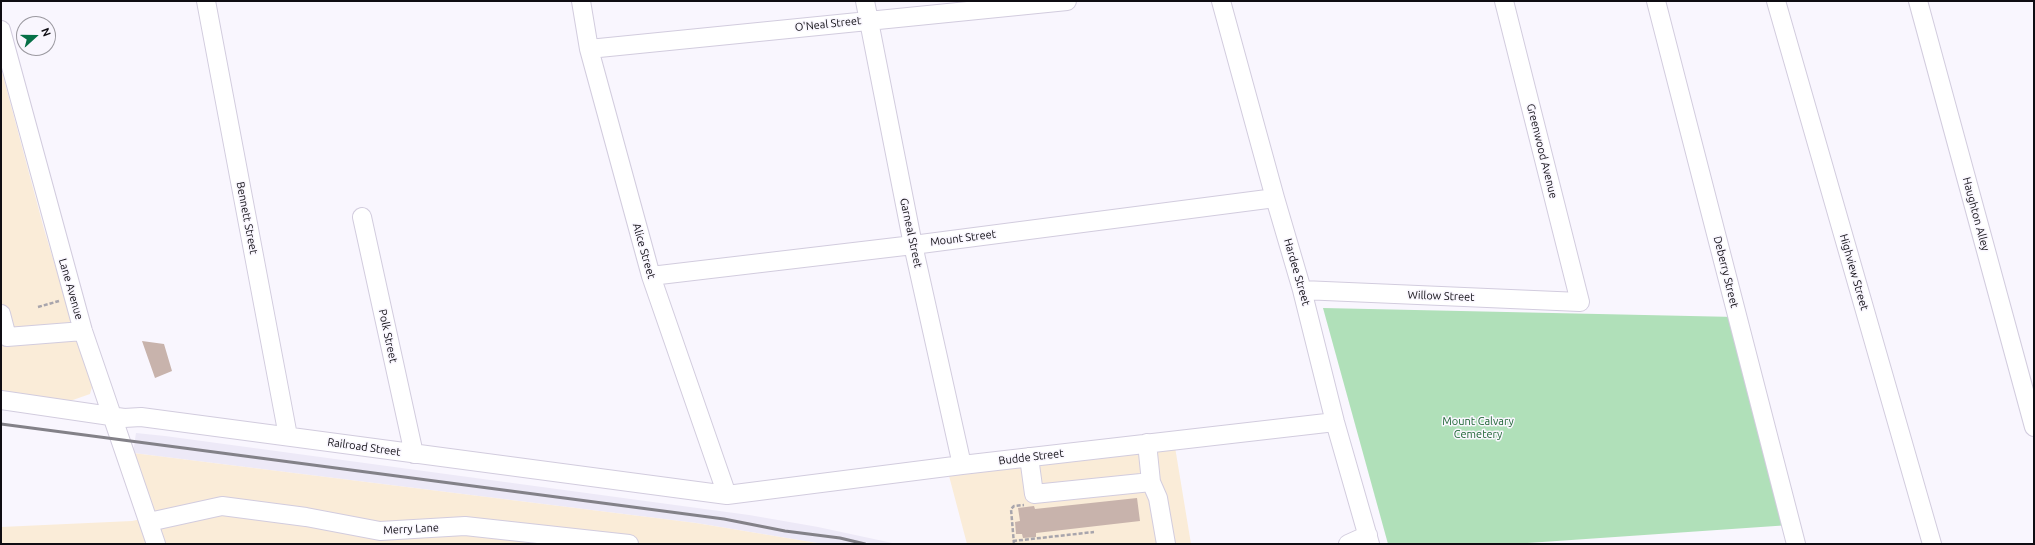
<!DOCTYPE html>
<html>
<head>
<meta charset="utf-8">
<style>
  body { margin:0 }
  #map { position:relative; width:2035px; height:545px; overflow:hidden; background:#f9f6fe; font-family:Ubuntu,sans-serif }
  canvas { display:block }
  .frame { position:absolute; inset:0; border:2px solid #0f0d13; pointer-events:none }
  .north { position:absolute; left:16px; top:16px; width:40px; height:40px; box-sizing:border-box; background:#f9f6fe; border:1px solid #9b99a0; border-radius:50%; rotate:69deg; font-size:11px; font-weight:700; line-height:16px; text-align:center; color:#0f0d13 }
  .north::after { content:''; display:block; margin:auto; width:14px; height:18px; background:#067047; clip-path:polygon(50% 0,100% 100%,50% 72%,0 100%) }
</style>
</head>
<body>
<div id="map">
<canvas width="2035" height="545"></canvas>
<div class="frame"></div>
<div class="north">N</div>
</div>
<script>
const ctx = document.querySelector('canvas').getContext('2d');
ctx.lineJoin = 'round';
function paint(path, color) { ctx.fillStyle = color; ctx.fill(path, 'evenodd'); }
function trace(path, color, width, dash) { ctx.strokeStyle = color; ctx.lineWidth = width; ctx.lineCap = dash ? 'butt' : 'round'; ctx.setLineDash(dash || []); ctx.stroke(path); }
function label(font, color, halo, rows, align = 'center') {
  ctx.font = font + ' Ubuntu,sans-serif'; ctx.lineWidth = 3; ctx.setLineDash([]); ctx.textBaseline = 'middle'; ctx.strokeStyle = halo; ctx.fillStyle = color; for (const [text, x, y, turn = 0] of rows) {
    ctx.save(); ctx.translate(x, y); ctx.rotate((+turn || 0) * Math.PI / 180); ctx.textAlign = isNaN(turn) ? turn : align; if (halo) ctx.strokeText(text, 0, 0); ctx.fillText(text, 0, 0); ctx.restore();
  }
}
const built = new Path2D(`
  M136,433L165,436L749,515L818,527L897,544H823L696,523L133,453Z`);
const education = new Path2D(`
  M1,68L44,229L92,387L90,394L70,401L1,394Z
  M1175,447L1191,544H967L948,472Z
  M133,453L696,523L823,544H1V527L132,521L155,516Z`);
const green = new Path2D(`
  M1323,308L1736,317L1790,525L1513,544H1388Z`);
const building = new Path2D(`
  M142,341L164,344L172,371L155,378Z
  M1137,498L1140,521L1036,533V537L1023,538L1022,534H1016L1015,522L1020,521L1018,508L1034,506L1035,509Z`);
const path = new Path2D(`
  M38,307L59,301
  M1013,541L1094,532
  M1014,544L1011,509L1014,506L1024,505`);
const minor = new Path2D(`
  M206,1L288,436
  M581,1L589,49L651,276L727,495
  M865,1L913,245L962,465
  M1221,1L1275,198L1302,290L1335,422L1370,544
  M1656,1L1796,544
  M1776,1L1932,544
  M1918,1L2034,427
  M1,30L83,331L156,544
  M589,49L1067,1
  M362,217L414,454
  M651,276L913,245L1275,198
  M1302,290L1580,302L1504,1
  M1,314L7,337L83,331
  M1,400L124,418L141,417L727,495L962,465L1335,422
  M1029,457L1034,494L1151,482L1147,443
  M1151,482L1158,498L1166,544
  M149,522L222,506L306,517L380,531L465,526L629,544
  M1348,544L1368,535`);
const rail = new Path2D(`
  M1,424L724,519L785,531L840,538L865,544`);
const streetNames = [
  ["O'Neal Street",828,24,-6],
  ["Greenwood Avenue",1542,151,76],
  ["Haughton Alley",1976,214,75],
  ["Bennett Street",247,218,79],
  ["Garneal Street",911,233,78],
  ["Mount Street",963,238,-7],
  ["Alice Street",644,251,74],
  ["Hardee Street",1297,272,74],
  ["Deberry Street",1726,272,76],
  ["Highview Street",1854,272,74],
  ["Lane Avenue",71,289,74],
  ["Willow Street",1441,296,2],
  ["Polk Street",388,336,78],
  ["Railroad Street",364,447,8],
  ["Budde Street",1031,457,-7],
  ["Merry Lane",411,529,-3]
];
const parkNames = [
  ["Mount Calvary",1478,421],
  ["Cemetery",1478,434]
];
paint(built, '#ede9f7');
paint(education, '#faecd8');
paint(green, '#b0e0b9');
paint(building, '#c8b3ac');
trace(minor, '#d2ccde', 20);
trace(path, '#a8a5ac', 2.5, [4, 2]);
trace(minor, '#fff', 18);
trace(rail, '#838188', 3);
label('11px', '#0f0d13', '#f9f6fe', streetNames);
label('11px', '#1e6534', '#f9f6fe', parkNames);
</script>
</body>
</html>
